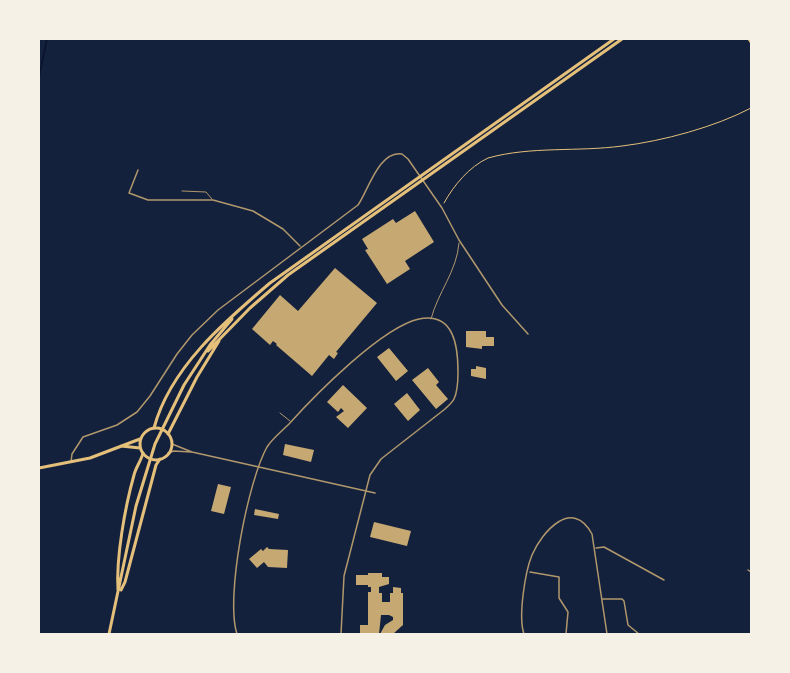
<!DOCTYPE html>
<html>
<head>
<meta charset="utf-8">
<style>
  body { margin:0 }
  #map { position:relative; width:790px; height:673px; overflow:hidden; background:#14213d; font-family:"Fira Sans Condensed",sans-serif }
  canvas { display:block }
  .frame { position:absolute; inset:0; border:40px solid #f6f1e7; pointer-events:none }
</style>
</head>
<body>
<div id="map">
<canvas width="790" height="673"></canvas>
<div class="frame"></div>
</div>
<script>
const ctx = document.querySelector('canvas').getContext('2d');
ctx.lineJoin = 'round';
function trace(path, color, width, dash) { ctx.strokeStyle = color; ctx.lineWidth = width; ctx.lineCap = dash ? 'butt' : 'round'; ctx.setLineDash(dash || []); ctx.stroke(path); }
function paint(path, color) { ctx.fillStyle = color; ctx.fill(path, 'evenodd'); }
const stream = new Path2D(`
  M39,77L47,39`);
const building = new Path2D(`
  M415,211L434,242L405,261L410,269L387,284L365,250L368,249L362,239L393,219L396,223Z
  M335,268L377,303L336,352L338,353L334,359L329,355L312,376L276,345L277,344L273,341L270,345L252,329L280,295L298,311Z
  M466,331H486V337H494V346H482V349L466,347Z
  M389,348L408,371L396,381L377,357Z
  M476,366L486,368V379L471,376V369H476Z
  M428,368L439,382L436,385L448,399L436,409L412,380Z
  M343,385L367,408L348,428L336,417L344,411L341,408L338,412L327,402Z
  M407,393L420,410L408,421L394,404Z
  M285,444L314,450L311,462L283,455Z
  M218,484L231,487L224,514L211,511Z
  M255,509L279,514L278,519L254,515Z
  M374,522L411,531L407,546L370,537Z
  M267,547L269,549L288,550L287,568L268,567L264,562L257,568L249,559L261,549L263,551Z
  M368,573H382V577H389V584L379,587V593H382V602H390V593H393V587L401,588V593H403V625L393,634H380L385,625L393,620V617L389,615H381L379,634L360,633V625H368V592H371V587H368V585H356V575H368Z`);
const path = new Path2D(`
  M444,203C454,185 469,167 488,158C531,146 578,152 622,146C663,141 715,127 751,108`);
const service = new Path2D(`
  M182,191L206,192L212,199
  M431,319C438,292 457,271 459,243
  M280,413L290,421`);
const minor = new Path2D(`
  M138,170L129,193L148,200H213L253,211L283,229L300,246
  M172,444L192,452L375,493
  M168,453L174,451L191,452
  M71,462L72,454L83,437L117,425L137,412L150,396L177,354L192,335L218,310L358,205C368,191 379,150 402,154L408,159L442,208L459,240L502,305L528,334
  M596,548L604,547L664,580
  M748,570L751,572
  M530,572L559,577V598L568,612L566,634
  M603,599H622L624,601L628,625L639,634
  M237,634C225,597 248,481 267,447C272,439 282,431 289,424C315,395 382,327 419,319C455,312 458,348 458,372C458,381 458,391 454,399C452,403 448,406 445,409L381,459L370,475L344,576L341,634
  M524,634C518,617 525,572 532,555C542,532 572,497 592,534L607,634`);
const primary = new Path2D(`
  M140 444a16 16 0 1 1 32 0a16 16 0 1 1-32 0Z
  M121,446L140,448
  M39,468L90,458L140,439`);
const trunk = new Path2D(`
  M749,39L751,42
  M208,351L250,308L288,275L622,39
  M154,428C170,368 224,322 270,283L614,39
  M168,434L197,377L219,341
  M118,590C116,557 125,507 134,475C136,467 141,461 143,453
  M121,590L125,582L156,465L160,459
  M109,634L136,506L155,444L184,385L210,345L232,319`);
trace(stream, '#0b132b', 1.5);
paint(building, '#c6a872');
trace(path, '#e5c07b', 1);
trace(service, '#b1986c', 1);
trace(minor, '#b1986c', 1.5);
trace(primary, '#e5c07b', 3);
trace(trunk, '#e5c07b', 3);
</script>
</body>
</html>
